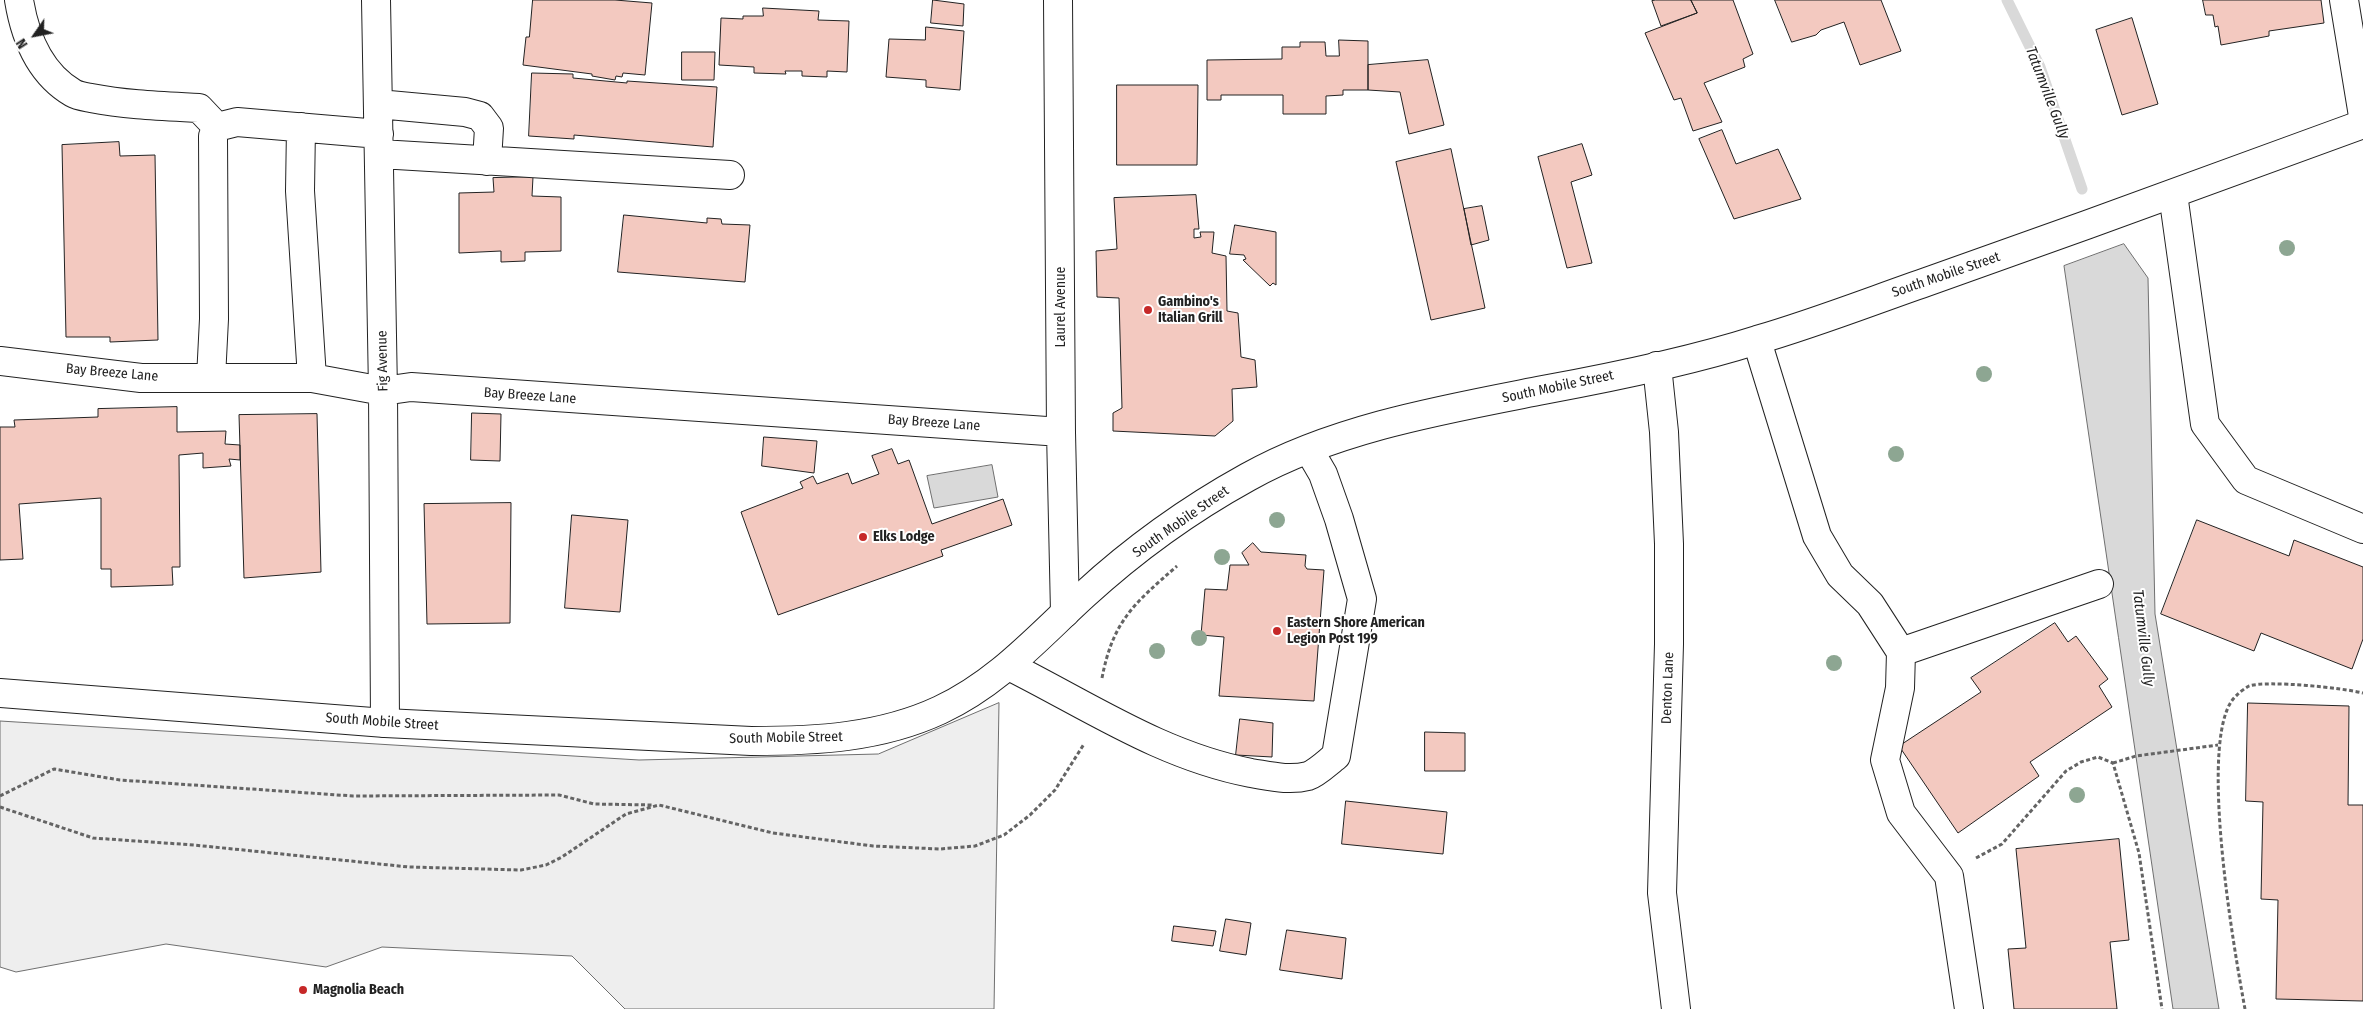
<!DOCTYPE html>
<html>
<head>
<meta charset="utf-8">
<style>
  body { margin:0 }
  #map { position:relative; width:2363px; height:1009px; overflow:hidden; background:#fff; font-family:"Fira Sans Condensed",sans-serif }
  canvas { display:block }
  .north { position:absolute; left:10px; top:10px; width:50px; height:50px; -webkit-text-stroke:4px #fff; paint-order:stroke; rotate:237deg; font-size:14px; font-weight:700; line-height:20px; text-align:center; color:#222 }
  .north::after { content:''; display:block; margin:auto; width:18px; height:22px; background:#222; clip-path:polygon(50% 0,100% 100%,50% 72%,0 100%) }
</style>
</head>
<body>
<div id="map">
<canvas width="2363" height="1009"></canvas>
<div class="north">N</div>
</div>
<script>
const ctx = document.querySelector('canvas').getContext('2d');
ctx.lineJoin = 'round';
function paint(path, color) { ctx.fillStyle = color; ctx.fill(path, 'evenodd'); }
function trace(path, color, width, dash) { ctx.strokeStyle = color; ctx.lineWidth = width; ctx.lineCap = dash ? 'butt' : 'round'; ctx.setLineDash(dash || []); ctx.stroke(path); }
function label(font, color, halo, rows, align = 'center') {
  ctx.font = font + ' "Fira Sans Condensed",sans-serif'; ctx.lineWidth = 4; ctx.setLineDash([]); ctx.textBaseline = 'middle'; ctx.strokeStyle = halo; ctx.fillStyle = color; for (const [text, x, y, turn = 0] of rows) {
    ctx.save(); ctx.translate(x, y); ctx.rotate((+turn || 0) * Math.PI / 180); ctx.textAlign = isNaN(turn) ? turn : align; if (halo) ctx.strokeText(text, 0, 0); ctx.fillText(text, 0, 0); ctx.restore();
  }
}
const green = new Path2D(`
  M999,703L994,1009H625L572,956L382,947L326,967L166,944L16,972L0,967V721L639,760L878,754Z`);
const water = new Path2D(`
  M2124,244L2148,278L2155,614L2219,1009H2173L2064,266Z
  M992,465L998,497L934,508L927,476Z`);
const stream = new Path2D(`
  M2007,0L2040,67L2082,189`);
const building = new Path2D(`
  M533,0H615L652,3L645,75L623,73L622,77L616,76L615,80L592,76V74L523,65L526,37H529Z
  M933,0L964,4L963,26L931,23Z
  M1656,0H1691L1697,13L1661,26L1652,1Z
  M1691,0H1733L1753,54L1743,59L1745,67L1704,83L1722,122L1693,131L1681,98L1674,100L1645,33L1697,13Z
  M1775,0H1881L1901,51L1860,65L1844,22L1821,30L1816,35L1792,42Z
  M2203,0H2321L2324,23L2269,31V36L2221,45L2218,26L2215,27L2213,15H2206Z
  M763,8L819,11L818,20L849,21L847,72L827,71V77L802,76V71H785L786,74L754,73V67L719,65L721,18L743,19V16H763Z
  M2132,18L2158,104L2122,115L2096,30Z
  M926,27L964,31L960,90L926,87V80L886,77L889,39L925,40Z
  M1339,40L1368,41V90H1343V95L1326,96V114H1283V95H1221V100H1207V60L1282,59V47H1300V42H1325L1326,56H1339Z
  M682,52H715L714,80H682Z
  M1428,60L1444,125L1409,134L1400,92L1368,90V65Z
  M532,73L573,74V78L627,83V81L717,87L713,147L574,135V139L529,136Z
  M1117,85H1198L1197,165H1117Z
  M1722,130L1736,164L1778,149L1801,199L1734,219L1699,139Z
  M119,142L120,156L155,155L158,340L110,342V337H66L62,145Z
  M1582,144L1592,175L1571,182L1592,263L1567,268L1538,157Z
  M1451,149L1485,308L1431,320L1396,162Z
  M533,177L532,196L561,197V251L525,252V261L501,262V251L459,253V193L494,192L493,178Z
  M1196,195L1199,229H1194V238L1201,237L1200,232H1214L1212,253L1226,256L1227,311L1238,313L1241,357L1255,360L1257,387L1232,389L1233,421L1215,436L1113,431V413L1122,408L1119,298L1097,297L1096,251L1117,249L1114,198Z
  M1482,206L1489,240L1471,245L1464,209Z
  M624,215L707,223V218L721,219L722,224L750,225L745,282L618,272Z
  M1235,225L1276,232V285L1273,283L1270,286L1243,260L1246,259L1244,255L1230,254Z
  M177,407V432L226,431L225,444L240,445V460L229,459L231,466L203,468V453L179,455L180,567H172L173,585L111,587V569H101V498L19,504L23,559L0,560V427H15L14,420L98,417V409Z
  M472,413L501,414L500,461L471,460Z
  M317,414L321,572L244,578L239,415Z
  M764,437L817,441L814,473L762,466Z
  M892,449L898,464L909,460L932,524L1003,499L1012,525L941,550L943,556L778,615L741,512L803,488L800,482L813,476L817,484L848,473L852,484L879,474L872,456Z
  M511,503L510,623L427,624L424,504Z
  M572,515L628,520L620,612L565,608Z
  M2197,520L2289,556L2294,540L2363,567V639L2352,669L2261,633L2254,651L2161,614Z
  M1253,543L1261,552L1306,555L1305,566L1307,569L1324,570L1314,701L1219,696L1224,637L1201,635L1205,589L1227,590L1230,565H1249L1242,553Z
  M2055,623L2068,642L2076,636L2108,679L2099,686L2112,707L2030,762L2039,776L1958,833L1899,746L1981,692L1971,678Z
  M2248,703L2349,706L2348,805H2363V1001L2276,999L2278,900L2261,899L2263,802L2246,801Z
  M1240,719L1273,723L1272,757L1236,755Z
  M1425,732L1465,733V771H1425Z
  M1346,801L1447,812L1443,854L1342,844Z
  M2119,839L2129,940L2110,942L2117,1009H2014L2008,949L2026,948L2016,849Z
  M1226,919L1251,923L1246,955L1220,951Z
  M1174,926L1216,931L1213,946L1172,941Z
  M1287,930L1346,938L1342,979L1280,970Z`);
const path = new Path2D(`
  M1102,678C1113,620 1135,603 1177,566
  M2113,763L2136,756L2218,745
  M0,796L54,769L120,780L353,796L559,795L594,804L653,805
  M0,807L93,838L194,845L409,867L521,870L546,865L562,857L626,814L659,805L773,833L873,846L940,849L975,846L1004,835L1030,815L1055,790L1084,744
  M1976,858L2002,844L2066,771L2081,762L2098,757L2113,763L2139,853L2162,1009
  M2245,1009C2235,955 2195,729 2237,695C2240,692 2245,688 2249,686C2267,680 2344,688 2363,693`);
const minor = new Path2D(`
  M19,0C25,37 39,73 73,93C78,96 86,97 91,98C127,105 162,106 199,108L217,127
  M376,0L383,391L385,723
  M1058,0L1061,432L1065,613
  M2344,0L2363,116
  M378,104L465,112L480,116L489,128L487,161
  M217,127L237,122L379,134
  M301,127L300,191L312,378
  M380,154L730,175
  M2173,194L2205,424L2246,480L2363,529
  M1757,341L1817,536L1840,575L1870,604L1901,652L1900,688L1885,760L1901,813L1949,876L1969,1009
  M0,361L141,378H312L383,391L411,387L1061,432
  M1657,366L1664,432L1669,544V644L1662,893L1676,1009
  M211,378L214,319L213,136L217,127
  M1901,652L2099,584
  M1009,666C1089,706 1162,756 1251,773C1270,776 1289,781 1308,776C1317,773 1328,762 1336,756L1362,599L1339,519L1323,474L1309,450`);
const major = new Path2D(`
  M0,693L385,723L751,741C815,741 880,738 940,710C998,683 1038,637 1084,595C1133,550 1190,509 1248,477C1335,428 1446,409 1543,390C1614,377 1688,362 1757,340C1816,323 1874,300 1932,280C2076,229 2220,177 2363,124`);
const trees = [
  [2287,248],
  [1984,374],
  [1896,454],
  [1277,520],
  [1222,557],
  [1199,638],
  [1157,651],
  [1834,663],
  [2077,795]
];
const markers = [
  [1148,310,5,"#c62828"],
  [863,537,5,"#c62828"],
  [1277,631,5,"#c62828"],
  [303,990,5,"#c62828"]
];
const streetNames = [
  ["South Mobile Street",1946,275,-19],
  ["Laurel Avenue",1061,307,-90],
  ["Fig Avenue",383,361,-91],
  ["Bay Breeze Lane",112,373,5],
  ["South Mobile Street",1558,387,-12],
  ["Bay Breeze Lane",530,396,4],
  ["Bay Breeze Lane",934,423,4],
  ["South Mobile Street",1181,522,-35],
  ["Denton Lane",1668,688,-88],
  ["South Mobile Street",382,722,4],
  ["South Mobile Street",786,738,-1]
];
const poiNames = [
  ["Gambino's",1158,302],
  ["Italian Grill",1158,318],
  ["Elks Lodge",873,537],
  ["Eastern Shore American",1287,623],
  ["Legion Post 199",1287,639],
  ["Magnolia Beach",313,990]
];
const waterNames = [
  ["Tatumville Gully",2047,93,69],
  ["Tatumville Gully",2143,638,83]
];
paint(green, '#eee');
trace(green, '#6f6f6f', 1);
paint(water, '#d9d9d9');
trace(water, '#6f6f6f', 1);
trace(stream, '#d9d9d9', 11);
paint(building, '#f3c9c0');
trace(building, '#222', 1);
trace(minor, '#222', 30);
trace(major, '#222', 30);
trace(path, '#646464', 3, [4, 2.5]);
trace(minor, '#fff', 28);
trace(major, '#fff', 28);
ctx.fillStyle = '#8da692';
for (const [x, y] of trees) { ctx.beginPath(); ctx.arc(x, y, 8, 0, 2 * Math.PI); ctx.fill(); }
for (const [x, y, r, color] of markers) { const dot = new Path2D(); dot.arc(x, y, r, 0, 2 * Math.PI); ctx.fillStyle = color; ctx.fill(dot); trace(dot, '#fff', 2); }
label('14px', '#222', '#fff', streetNames);
label('bold 14px', '#222', '#fff', poiNames, 'left');
label('italic 15px', '#222', '#fff', waterNames);
</script>
</body>
</html>
